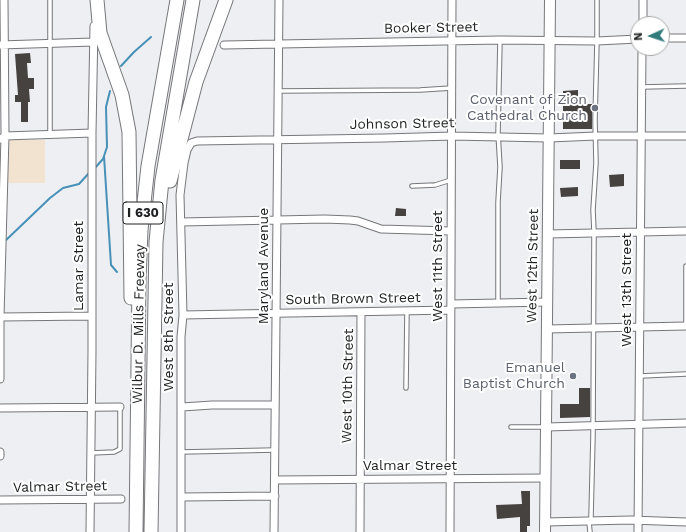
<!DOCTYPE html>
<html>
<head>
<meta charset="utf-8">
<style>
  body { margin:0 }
  #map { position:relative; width:686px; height:532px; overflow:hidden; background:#eeeff3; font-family:"Work Sans",sans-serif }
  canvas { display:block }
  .north { position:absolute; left:630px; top:16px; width:40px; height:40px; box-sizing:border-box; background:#fff; border:1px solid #a5a6a6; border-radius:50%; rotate:267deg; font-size:11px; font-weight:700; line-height:16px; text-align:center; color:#1f2021 }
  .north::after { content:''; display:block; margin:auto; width:14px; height:18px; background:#327b7d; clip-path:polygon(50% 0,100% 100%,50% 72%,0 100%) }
</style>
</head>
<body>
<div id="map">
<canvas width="686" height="532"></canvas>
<div class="north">N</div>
</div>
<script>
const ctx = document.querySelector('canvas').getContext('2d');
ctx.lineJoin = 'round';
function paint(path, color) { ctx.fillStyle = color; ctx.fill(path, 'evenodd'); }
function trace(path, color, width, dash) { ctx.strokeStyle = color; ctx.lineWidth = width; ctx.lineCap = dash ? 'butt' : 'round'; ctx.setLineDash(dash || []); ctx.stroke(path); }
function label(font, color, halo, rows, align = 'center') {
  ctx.font = font + ' "Work Sans",sans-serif'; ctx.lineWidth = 4; ctx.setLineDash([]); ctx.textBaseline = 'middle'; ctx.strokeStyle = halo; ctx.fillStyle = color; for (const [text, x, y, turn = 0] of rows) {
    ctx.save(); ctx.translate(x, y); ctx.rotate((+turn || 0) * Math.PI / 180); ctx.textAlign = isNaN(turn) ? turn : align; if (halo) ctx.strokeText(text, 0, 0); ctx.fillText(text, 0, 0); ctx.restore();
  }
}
const education = new Path2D(`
  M0,140H45V183H0Z`);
const stream = new Path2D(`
  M121,66L134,52L151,37
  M104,156L111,265L117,272
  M94,169L103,159L107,147L106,107L110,91
  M4,242L50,198L63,188L79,184L89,173`);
const building = new Path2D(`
  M30,53L31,63H27L28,78H34V89H29L30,102H28V122H21V102H15V95H18L15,54Z
  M578,90V104H592V129H563V91Z
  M560,160H580V169H560Z
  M624,174V186L610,187L609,175Z
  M578,187V196L561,197L560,188Z
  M396,208L406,209V216H395Z
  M579,388H590V417L560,418V404H579Z
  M521,491H530V526H527V532H520V517L497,519L496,505L522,504Z`);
const service = new Path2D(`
  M50,0V134
  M642,87L686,86
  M278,91L420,90L452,88
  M412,186L435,185L451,180
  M498,303V202L500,167L498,133L500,40
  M686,326V266
  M640,376L686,374
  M406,388L407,311
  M511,427H545
  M181,452L275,450
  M91,453L114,452L120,449V407
  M590,532L589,522L591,517L593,436L594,232L593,210L596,163L595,120L597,41V0`);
const minor = new Path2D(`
  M643,24V0
  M662,38H686
  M0,45L93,42
  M224,45L500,40L597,41L638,39
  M0,139L5,136L92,133
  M181,222L325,219L350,220L358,221L381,229L451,231
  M548,234L686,231
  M451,304L547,302
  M183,315L451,310
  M0,317L91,316
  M547,329L686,326
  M0,379V317L5,136L4,0
  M182,407L212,405H275
  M0,408L120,407
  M546,427L686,423
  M0,452V456
  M275,480L545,478
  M182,497L275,496
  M0,500L121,499
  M545,522L631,520L686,522
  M90,532L92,351V133L94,26
  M181,532V337L183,315L180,195L184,163L187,150L191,143L197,141L385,138L452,136L549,138L596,136H686
  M274,532L279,0
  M360,532L361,312
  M450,532L452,0
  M638,532L642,48`);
const secondary = new Path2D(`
  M545,532L550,0`);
const motorway = new Path2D(`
  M97,0L100,33L122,95L129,132L131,298
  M170,181L196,82L226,0
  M136,532L139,280L141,230L148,166L177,0
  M151,532L156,242L162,180L193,0`);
const markers = [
  [595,108,4,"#6b7280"],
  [573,376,4,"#6b7280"]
];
const shields = [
  [143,213,40]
];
const shieldNames = [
  ["I 630",143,213]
];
const streetNames = [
  ["Booker Street",431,28,-1],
  ["Johnson Street",402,124,-1],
  ["Lamar Street",79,266,-90],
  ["Maryland Avenue",264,266,-90],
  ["West 11th Street",438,266,-90],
  ["West 12th Street",533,266,-89],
  ["West 13th Street",627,290,-90],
  ["South Brown Street",353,299,-1],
  ["Wilbur D. Mills Freeway",139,324,-89],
  ["West 8th Street",169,337,-90],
  ["West 10th Street",348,386,-89],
  ["Valmar Street",410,466],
  ["Valmar Street",60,487,-1]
];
const worshipNames = [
  ["Covenant of Zion",587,100],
  ["Cathedral Church",587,116],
  ["Emanuel",565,368],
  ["Baptist Church",565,384]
];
paint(education, '#f2e3d0');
trace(stream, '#4790b7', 2);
paint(building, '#454240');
trace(service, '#76777a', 5.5);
trace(minor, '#76777a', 9);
trace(secondary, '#76777a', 12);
trace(motorway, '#76777a', 15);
trace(service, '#fff', 3.5);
trace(minor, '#fff', 7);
trace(secondary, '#fff', 10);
trace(motorway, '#fff', 13);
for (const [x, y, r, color] of markers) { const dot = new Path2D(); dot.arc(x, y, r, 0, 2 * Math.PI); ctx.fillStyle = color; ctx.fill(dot); trace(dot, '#fff', 1.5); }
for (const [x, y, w] of shields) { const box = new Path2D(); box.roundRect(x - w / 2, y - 11, w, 22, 3); ctx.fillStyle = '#fff'; ctx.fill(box); trace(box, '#1f2021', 1); }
label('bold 13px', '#1f2021', null, shieldNames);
label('14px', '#1f2021', '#fff', streetNames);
label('14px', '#5b616d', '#fff', worshipNames, 'right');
</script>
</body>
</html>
